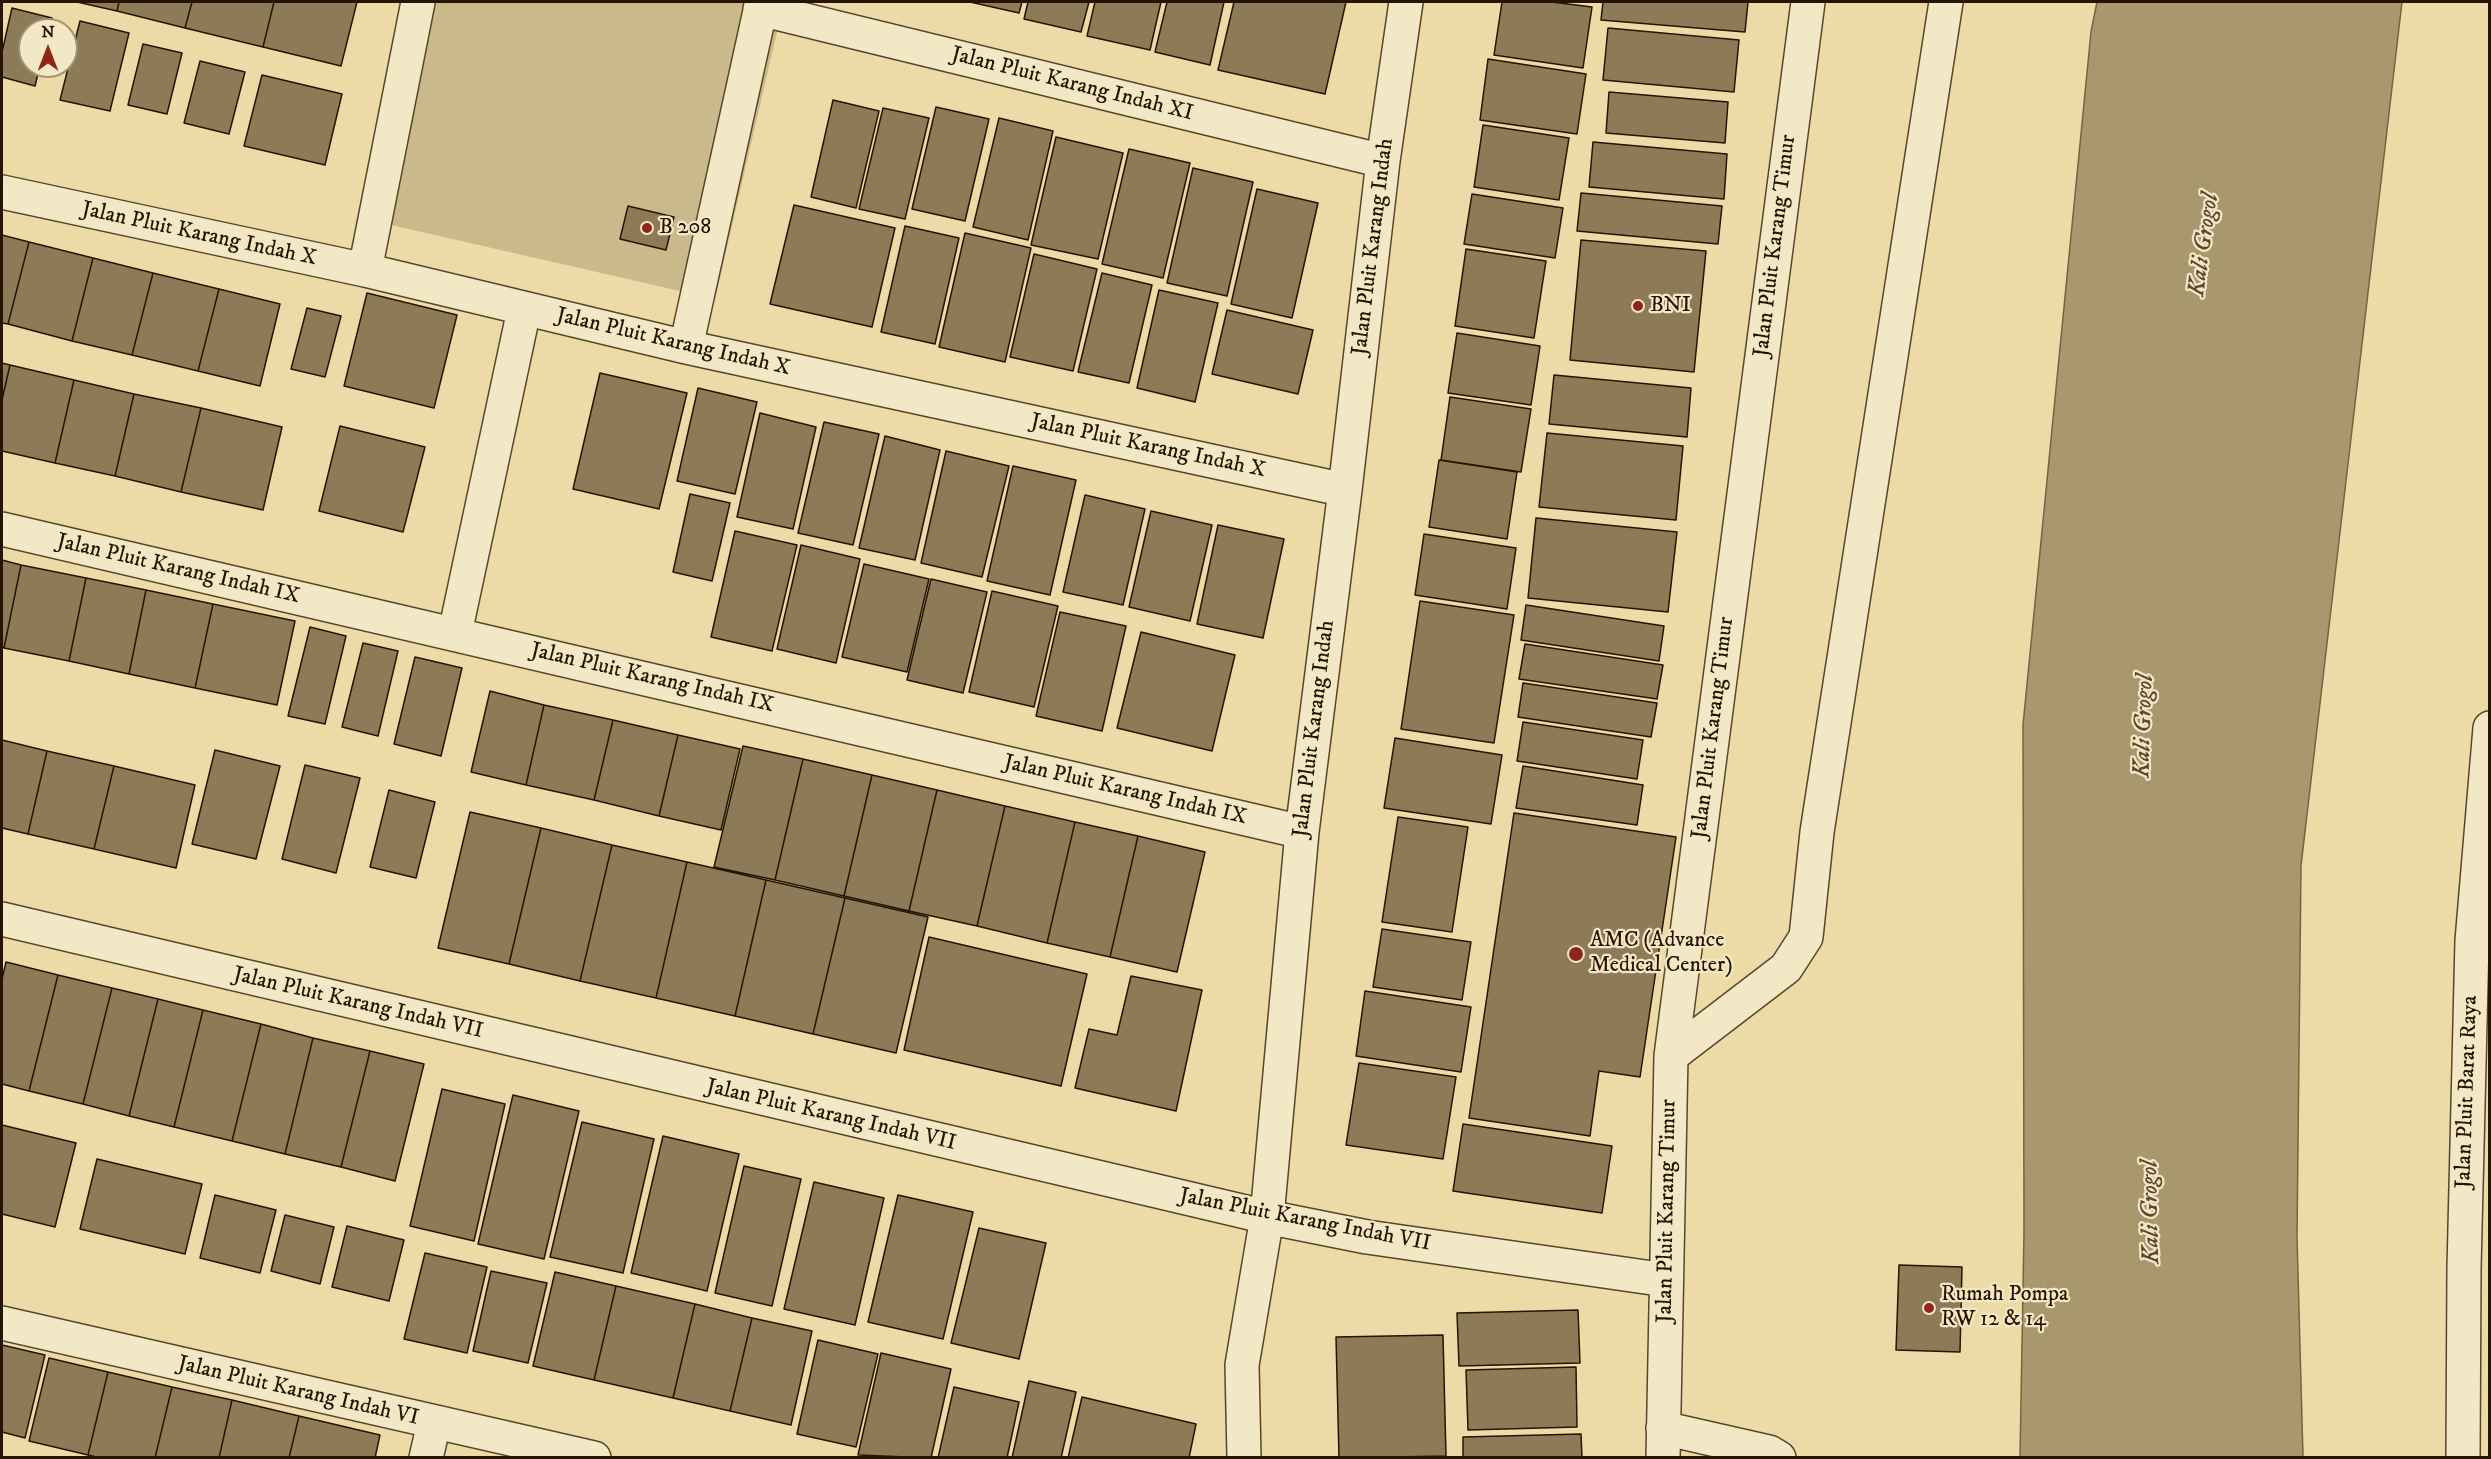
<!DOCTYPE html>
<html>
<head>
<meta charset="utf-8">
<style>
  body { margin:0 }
  #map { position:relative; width:2491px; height:1459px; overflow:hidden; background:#ecdba7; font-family:"IM FELL DW Pica",serif }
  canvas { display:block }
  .frame { position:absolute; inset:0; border:3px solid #261400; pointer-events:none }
  .north { position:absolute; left:18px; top:18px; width:60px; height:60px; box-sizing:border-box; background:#f3e8c6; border:2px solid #a19377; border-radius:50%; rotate:0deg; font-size:16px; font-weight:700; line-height:24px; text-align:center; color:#261400 }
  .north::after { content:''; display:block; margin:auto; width:21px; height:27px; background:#8f2418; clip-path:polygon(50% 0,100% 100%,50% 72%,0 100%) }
</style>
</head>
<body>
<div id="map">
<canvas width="2491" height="1459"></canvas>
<div class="frame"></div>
<div class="north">N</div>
</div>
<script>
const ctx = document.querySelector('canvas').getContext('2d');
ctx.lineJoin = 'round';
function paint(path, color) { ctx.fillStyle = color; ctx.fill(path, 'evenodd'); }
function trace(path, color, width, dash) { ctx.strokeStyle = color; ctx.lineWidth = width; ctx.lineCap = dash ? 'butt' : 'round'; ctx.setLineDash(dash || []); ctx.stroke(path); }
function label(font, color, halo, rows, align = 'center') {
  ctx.font = font + ' "IM FELL DW Pica",serif'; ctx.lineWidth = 4.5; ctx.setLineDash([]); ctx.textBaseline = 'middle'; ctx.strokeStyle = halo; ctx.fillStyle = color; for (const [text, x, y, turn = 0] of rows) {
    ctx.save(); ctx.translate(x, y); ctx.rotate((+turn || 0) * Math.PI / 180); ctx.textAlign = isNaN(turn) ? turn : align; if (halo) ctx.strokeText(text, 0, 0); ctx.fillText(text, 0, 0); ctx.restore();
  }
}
const green = new Path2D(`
  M429,2H784L715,299L378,222Z`);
const water = new Path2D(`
  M2097,2H2402L2301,866L2297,1237L2303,1457H2020L2024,1231L2023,725L2091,32Z`);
const building = new Path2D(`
  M77,2H119L117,11Z
  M119,2H192L185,28L117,11Z
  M192,2H274L263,47L185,28Z
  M274,2H357L341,66L263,47Z
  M970,2H1022L1019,13Z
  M1028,2H1089L1081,32L1024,19Z
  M1095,2H1161L1150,50L1087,36Z
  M1167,2H1224L1210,65L1155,52Z
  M1234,2H1346L1325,94L1218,70Z
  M1502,2H1552L1592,7L1583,68L1494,55Z
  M1603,2H1748L1745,32L1601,20Z
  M12,8L52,18L49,30H30V66H40L35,86L2,77V52Z
  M80,21L129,33L110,111L60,100Z
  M1608,28L1739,40L1734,92L1603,80Z
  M143,44L182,53L167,114L128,105Z
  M1488,59L1586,74L1577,134L1480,120Z
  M200,61L245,72L229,134L184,123Z
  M262,75L342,94L325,165L244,146Z
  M1609,92L1728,102L1725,143L1606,133Z
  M833,100L879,111L856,208L811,197Z
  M936,107L989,119L965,221L912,209Z
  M883,108L929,118L905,219L859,209Z
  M999,118L1053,131L1028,240L973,227Z
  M1483,125L1569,138L1559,200L1474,187Z
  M1056,137L1123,153L1098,259L1031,245Z
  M1593,142L1727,154L1724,199L1589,187Z
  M1129,149L1190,163L1163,278L1102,264Z
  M1193,168L1253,182L1227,296L1167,283Z
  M1257,189L1318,203L1292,318L1231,304Z
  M1581,193L1722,206L1718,244L1577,231Z
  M1472,194L1563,208L1555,258L1464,244Z
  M794,205L895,228L872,327L770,304Z
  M628,206L674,217L666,250L620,239Z
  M905,226L959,238L935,344L881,332Z
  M965,233L1031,248L1005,362L939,347Z
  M2,235L29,242L8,324L2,323Z
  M1581,240L1706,251L1694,372L1570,360Z
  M29,242L93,258L72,341L8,324Z
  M1466,249L1546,261L1534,338L1455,326Z
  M1034,254L1097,269L1073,371L1010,357Z
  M93,258L153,273L132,355L72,341Z
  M153,273L219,289L198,371L132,355Z
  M1102,273L1152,285L1129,383L1078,372Z
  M219,289L280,304L260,386L198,371Z
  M1159,290L1218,303L1195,402L1137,388Z
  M367,293L457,315L434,408L344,386Z
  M307,308L341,316L325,377L291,369Z
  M1227,310L1313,330L1298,394L1212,374Z
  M1457,333L1540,346L1531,405L1448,393Z
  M2,363L10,365L2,400Z
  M10,365L74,380L55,463L2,451V400Z
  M600,373L687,393L659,509L573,489Z
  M1554,375L1691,388L1687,437L1549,424Z
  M74,380L134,394L115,476L55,463Z
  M698,388L757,402L735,494L677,481Z
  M134,394L201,408L181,492L115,476Z
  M1450,397L1531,409L1521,472L1441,460Z
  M201,408L282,427L263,510L181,492Z
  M760,413L816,427L793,529L737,517Z
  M824,422L879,434L853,545L798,533Z
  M340,426L425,447L403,532L319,511Z
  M1547,433L1683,446L1676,520L1539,507Z
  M885,436L940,450L915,560L859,548Z
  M946,451L1009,466L982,577L921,563Z
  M1439,460L1517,472L1507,539L1429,527Z
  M1013,466L1076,480L1050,595L987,581Z
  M690,494L730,503L712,581L673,572Z
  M1085,495L1145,509L1123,605L1063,592Z
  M1151,511L1212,525L1190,621L1129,607Z
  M1536,518L1677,532L1668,612L1528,598Z
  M1218,525L1284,539L1263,638L1197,624Z
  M735,531L797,545L772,651L711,637Z
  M1424,534L1516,548L1507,609L1415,595Z
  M801,545L860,559L836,663L777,649Z
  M2,560L21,565L4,648L2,647Z
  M864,564L929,579L907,672L842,657Z
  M21,565L86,578L69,661L4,648Z
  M86,578L146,590L129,674L69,661Z
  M931,579L987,592L963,693L907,680Z
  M146,590L213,604L195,688L129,674Z
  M992,591L1058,606L1034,707L969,692Z
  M1420,601L1514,615L1494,743L1401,729Z
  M213,604L295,621L277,705L195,688Z
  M1526,605L1664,626L1659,661L1521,640Z
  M1060,612L1126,626L1102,731L1036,716Z
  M310,627L346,636L325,724L288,716Z
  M1141,632L1235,655L1212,751L1117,728Z
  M363,643L398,651L378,736L342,727Z
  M1525,644L1663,665L1657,699L1519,679Z
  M415,657L462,668L441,756L394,744Z
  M1523,683L1657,703L1651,737L1518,717Z
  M490,691L544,705L526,785L471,772Z
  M544,705L613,720L594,800L526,785Z
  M613,720L678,735L659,816L594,800Z
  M1523,722L1643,740L1637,779L1517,761Z
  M678,735L740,749L721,830L659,816Z
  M1395,738L1502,755L1491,824L1384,808Z
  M2,740L47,751L28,834L2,828Z
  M743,746L803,759L775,880L714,867Z
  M215,750L280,766L256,859L192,844Z
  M47,751L114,766L94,849L28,834Z
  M803,759L872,775L844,896L775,880Z
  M305,765L360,778L336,873L282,859Z
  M114,766L195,785L176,868L94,849Z
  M1523,766L1643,785L1637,825L1516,808Z
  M872,775L937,790L909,911L844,896Z
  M389,790L435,802L416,878L370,867Z
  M937,790L1005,806L977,926L909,911Z
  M1005,806L1075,822L1047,943L977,926Z
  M470,812L541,828L509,964L438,948Z
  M1514,813L1676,837L1640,1077L1599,1071L1590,1136L1469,1118Z
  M1398,817L1468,827L1452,932L1382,922Z
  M1075,822L1138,836L1110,957L1047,943Z
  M541,828L612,845L580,981L509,964Z
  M1138,836L1205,852L1177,972L1110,957Z
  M612,845L687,862L656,998L580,981Z
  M687,862L766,880L735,1016L656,998Z
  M766,880L845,898L813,1034L735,1016Z
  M845,898L928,917L896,1053L813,1034Z
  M1382,929L1471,942L1462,1000L1373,987Z
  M929,937L1087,974L1061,1086L904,1050Z
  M6,962L58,975L29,1091L2,1084V979Z
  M58,975L112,988L83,1104L29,1091Z
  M1131,976L1202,990L1176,1111L1075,1088L1089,1029L1117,1035Z
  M112,988L158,999L129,1116L83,1104Z
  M1365,991L1471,1007L1461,1072L1356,1056Z
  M158,999L203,1010L174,1127L129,1116Z
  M203,1010L261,1024L232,1141L174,1127Z
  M261,1024L313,1038L285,1154L232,1141Z
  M313,1038L370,1051L341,1167L285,1154Z
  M370,1051L424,1064L395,1181L341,1167Z
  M1359,1063L1456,1077L1443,1159L1346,1145Z
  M442,1089L505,1104L474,1241L410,1226Z
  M513,1095L579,1111L544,1259L478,1244Z
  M582,1122L654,1139L623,1273L550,1257Z
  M1463,1124L1612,1146L1602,1213L1453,1191Z
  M2,1125L76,1143L55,1227L2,1214Z
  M663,1136L739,1154L707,1291L631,1273Z
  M97,1159L202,1184L185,1254L80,1229Z
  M744,1166L801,1179L772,1306L715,1293Z
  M814,1182L884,1198L855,1325L784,1309Z
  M215,1195L276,1210L260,1273L200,1258Z
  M898,1195L973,1212L943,1339L868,1322Z
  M285,1215L334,1227L320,1284L271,1271Z
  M347,1226L404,1240L389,1301L332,1287Z
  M979,1228L1046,1243L1019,1359L951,1343Z
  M425,1253L487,1267L467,1353L404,1339Z
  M1899,1265L1962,1267L1960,1352L1896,1350Z
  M491,1271L547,1283L528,1363L473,1351Z
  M555,1272L616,1286L594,1380L533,1366Z
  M616,1286L695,1304L673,1398L594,1380Z
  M695,1304L752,1318L730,1411L673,1398Z
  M1578,1310L1580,1363L1459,1366L1457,1313Z
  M752,1318L812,1331L791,1425L730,1411Z
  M1443,1335L1446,1456L1339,1458L1336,1337Z
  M818,1340L878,1354L856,1447L797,1434Z
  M2,1345L45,1355L25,1438L2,1432Z
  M881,1353L951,1369L931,1458L858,1455Z
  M49,1358L108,1372L88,1455L29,1441Z
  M1576,1367L1577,1427L1468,1430L1466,1370Z
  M108,1372L172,1387L155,1458H100L88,1455Z
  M1029,1381L1076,1392L1061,1458H1012Z
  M172,1387L232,1400L219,1458H155Z
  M954,1387L1019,1402L1007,1458H938Z
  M1082,1397L1196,1424L1189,1458H1068Z
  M232,1400L299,1416L289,1458H219Z
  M299,1416L380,1435L375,1458H289Z
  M1581,1434L1582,1458H1463V1437Z`);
const minor = new Path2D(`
  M760,9L1383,161
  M2,192L365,270L686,347L1345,490
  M365,270L418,2
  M686,347L762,2
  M2,529L1302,832
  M455,633L524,310
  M2,919L1267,1217L1367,1237L1666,1280
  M1671,1056L1786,968L1806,937L1817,832L1946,2
  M2,1323L594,1458
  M1663,1428L1769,1452L1779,1458
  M426,1458L434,1423
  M1244,1458L1242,1365L1267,1217L1302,832L1345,490L1383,161L1406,2
  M1663,1458L1671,1056L1808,2
  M2463,1458L2464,1269L2472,941L2490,728`);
const markers = [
  [647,228,6,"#8f2418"],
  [1638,306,6,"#8f2418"],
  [1576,954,8,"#8f2418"],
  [1929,1308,6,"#8f2418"]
];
const streetNames = [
  ["Jalan Pluit Karang Indah XI",1072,85,14],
  ["Jalan Pluit Karang Indah X",199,235,12],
  ["Jalan Pluit Karang Timur",1776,246,-83],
  ["Jalan Pluit Karang Indah",1374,247,-83],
  ["Jalan Pluit Karang Indah X",673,343,13],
  ["Jalan Pluit Karang Indah X",1148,447,12],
  ["Jalan Pluit Karang Indah IX",178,570,13],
  ["Jalan Pluit Karang Indah IX",652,679,13],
  ["Jalan Pluit Karang Timur",1714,728,-83],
  ["Jalan Pluit Karang Indah",1315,729,-83],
  ["Jalan Pluit Karang Indah IX",1125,791,13],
  ["Jalan Pluit Karang Indah VII",358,1004,13],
  ["Jalan Pluit Barat Raya",2468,1092,-88],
  ["Jalan Pluit Karang Indah VII",831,1116,13],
  ["Jalan Pluit Karang Timur",1668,1211,-89],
  ["Jalan Pluit Karang Indah VII",1305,1221,11],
  ["Jalan Pluit Karang Indah VI",298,1392,13]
];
const poiNames = [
  ["B 208",659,228],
  ["BNI",1650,306],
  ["AMC (Advance",1590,941],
  ["Medical Center)",1590,966],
  ["Rumah Pompa",1941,1295],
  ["RW 12 & 14",1941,1320]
];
const waterNames = [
  ["Kali Grogol",2205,245,-82],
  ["Kali Grogol",2145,726,-88],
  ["Kali Grogol",2152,1212,-91]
];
paint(green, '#cab98b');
paint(water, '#a9976e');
trace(water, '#756342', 1.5);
paint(building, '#8d7b57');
trace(building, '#261400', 1.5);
trace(minor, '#58462a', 36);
trace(minor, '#f3e8c6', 33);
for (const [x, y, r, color] of markers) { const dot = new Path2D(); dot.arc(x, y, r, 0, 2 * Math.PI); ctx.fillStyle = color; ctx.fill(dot); trace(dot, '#f3e8c6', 2); }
label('22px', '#261400', '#f3e8c6', streetNames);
label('22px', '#261400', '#f3e8c6', poiNames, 'left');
label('italic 24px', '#5a482c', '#f3e8c6', waterNames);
</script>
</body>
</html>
